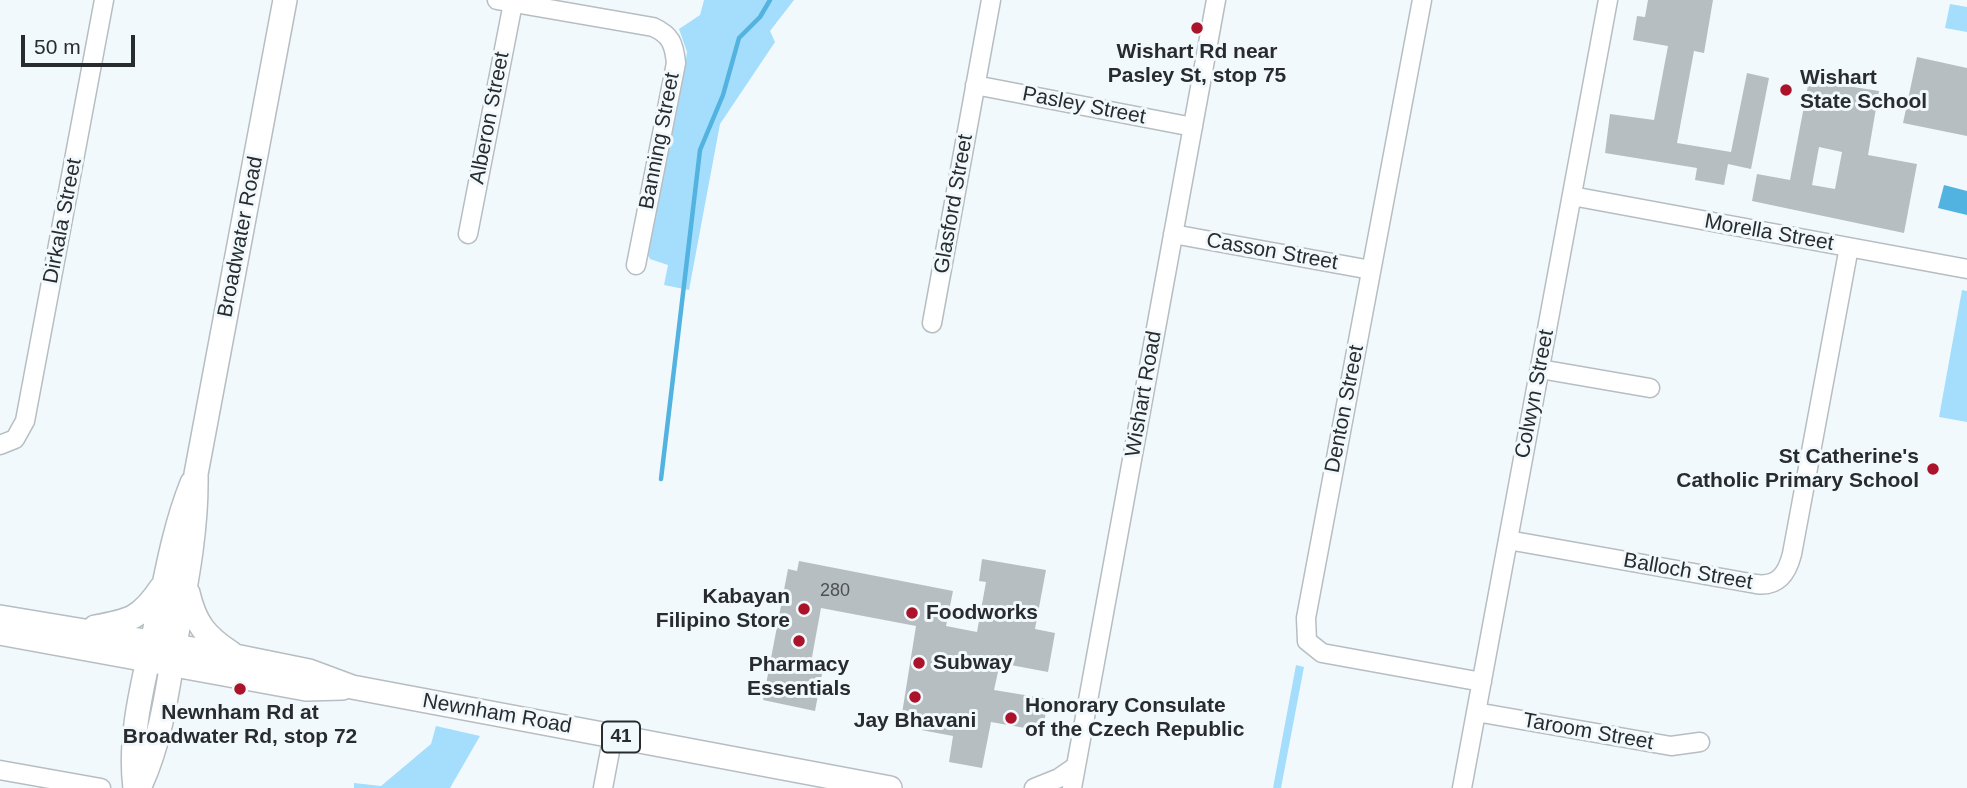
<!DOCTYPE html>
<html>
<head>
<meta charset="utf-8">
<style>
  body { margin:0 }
  #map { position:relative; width:1967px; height:788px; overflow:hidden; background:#f2f9fd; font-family:Helvetica,sans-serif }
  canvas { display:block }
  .scale { position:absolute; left:21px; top:35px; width:114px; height:32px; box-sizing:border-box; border:4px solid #292c2e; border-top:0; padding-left:9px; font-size:21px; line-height:24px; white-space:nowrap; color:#292c2e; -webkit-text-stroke:5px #f2f9fd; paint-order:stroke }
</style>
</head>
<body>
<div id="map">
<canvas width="1967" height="788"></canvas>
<div class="scale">50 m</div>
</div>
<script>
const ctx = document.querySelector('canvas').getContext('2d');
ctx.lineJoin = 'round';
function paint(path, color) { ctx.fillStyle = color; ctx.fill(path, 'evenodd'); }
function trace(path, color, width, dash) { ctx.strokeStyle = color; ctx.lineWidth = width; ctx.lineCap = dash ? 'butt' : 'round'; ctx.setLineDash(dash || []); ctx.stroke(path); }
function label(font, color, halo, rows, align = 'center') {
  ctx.font = font + ' Helvetica,sans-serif'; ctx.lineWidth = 6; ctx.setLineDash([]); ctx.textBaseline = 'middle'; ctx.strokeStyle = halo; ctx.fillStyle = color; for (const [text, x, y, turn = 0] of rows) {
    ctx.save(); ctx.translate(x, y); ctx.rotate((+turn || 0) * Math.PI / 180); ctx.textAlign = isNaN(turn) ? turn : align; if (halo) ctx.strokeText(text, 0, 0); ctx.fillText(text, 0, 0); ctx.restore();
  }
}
const green = new Path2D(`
  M704,0H794L770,31L775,42L720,124L689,290L664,285L668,265L650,259L647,253L685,66L687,52L679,29L700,15Z
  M1950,4L1967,7V32L1945,28Z
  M1962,290L1967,291V422L1939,417Z
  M1296,665L1304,667L1281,788H1273Z
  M436,726L480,736L450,788H354V783L381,786L431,744Z`);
const water = new Path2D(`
  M1944,185L1967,191V215L1938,208Z`);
const stream = new Path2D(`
  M661,479L700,150L723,95L739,38L760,17L770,0`);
const building = new Path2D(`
  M1648,0H1713L1704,53L1694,51L1677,143L1731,152L1747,73L1769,78L1751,169L1728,164L1724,185L1695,180L1697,168L1605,153L1610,114L1654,120L1668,46L1633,40L1637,16L1645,17Z
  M1917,57L1967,68V136L1903,123Z
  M1809,80L1879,91L1868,155L1917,164L1904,233L1752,201L1757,174L1790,180ZM1819,147L1842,152L1835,189L1812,185Z
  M982,559L1046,570L1035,629L1055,633L1048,672L1000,663L994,690L1049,699L1042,731L991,722L982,768L949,762L953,736L900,726L916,626L821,608L812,657L822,674L815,711L763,700L788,569L797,571L799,561L953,591L946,626L977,632L986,582L979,581Z`);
const minor = new Path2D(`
  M497,0L653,27C671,35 674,44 676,63L636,265
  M1422,0L1306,618L1307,641L1322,653L1482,682
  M975,85L1193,127
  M1572,196L1967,269
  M468,234L513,3
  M1173,234L1371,270
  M932,323L991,0
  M1540,369L1650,388
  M0,445L15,439L25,421L104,0
  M1508,540L1756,584C1778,587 1787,574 1792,554L1849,247
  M1476,712L1671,746L1700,742
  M0,770L101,788
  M603,788L613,735
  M1034,788L1059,778L1075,767
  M1072,788L1216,0
  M1462,788L1608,0`);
const major = new Path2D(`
  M188,593C195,623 205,636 231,653
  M0,617L235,656L309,671L352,687L890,788
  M95,627C130,621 141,618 161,588
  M0,633L306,689L342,688
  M135,788C128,734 145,676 156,624C166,576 174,528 192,483
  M139,788C162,740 168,684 177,633C187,579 197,528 196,474L285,0`);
const markers = [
  [1197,28,7,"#aa132a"],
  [1786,90,7,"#aa132a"],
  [1933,469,7,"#aa132a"],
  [804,609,7,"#aa132a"],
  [912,613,7,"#aa132a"],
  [799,641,7,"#aa132a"],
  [919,663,7,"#aa132a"],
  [240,689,7,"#aa132a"],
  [915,697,7,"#aa132a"],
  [1011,718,7,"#aa132a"]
];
const numberNames = [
  ["280",835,591]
];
const shields = [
  [621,737,38]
];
const shieldNames = [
  ["41",621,737]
];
const poiNames = [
  ["Wishart Rd near",1197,52],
  ["Pasley St, stop 75",1197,76],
  ["Wishart",1800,78,"left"],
  ["State School",1800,102,"left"],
  ["St Catherine's",1919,457,"right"],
  ["Catholic Primary School",1919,481,"right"],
  ["Kabayan",790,597,"right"],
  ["Filipino Store",790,621,"right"],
  ["Foodworks",926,613,"left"],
  ["Subway",933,663,"left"],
  ["Pharmacy",799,665],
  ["Essentials",799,689],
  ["Honorary Consulate",1025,706,"left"],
  ["of the Czech Republic",1025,730,"left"],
  ["Newnham Rd at",240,713],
  ["Broadwater Rd, stop 72",240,737],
  ["Jay Bhavani",915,721]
];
const streetNames = [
  ["Pasley Street",1084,106,11],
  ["Alberon Street",490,118,-79],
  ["Banning Street",660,141,-79],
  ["Glasford Street",954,204,-80],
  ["Dirkala Street",63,221,-79],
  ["Morella Street",1769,233,10],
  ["Broadwater Road",241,237,-79],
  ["Casson Street",1272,252,10],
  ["Wishart Road",1144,394,-80],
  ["Colwyn Street",1535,394,-79],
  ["Denton Street",1345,409,-79],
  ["Balloch Street",1688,572,10],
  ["Newnham Road",497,714,10],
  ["Taroom Street",1588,732,10]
];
paint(green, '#a4defc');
paint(water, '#52b3e1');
trace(stream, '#52b3e1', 4.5);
paint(building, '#b7bec2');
trace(minor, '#b7bec2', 21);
trace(major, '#b7bec2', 26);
trace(minor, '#fff', 18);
trace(major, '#fff', 23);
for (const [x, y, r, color] of markers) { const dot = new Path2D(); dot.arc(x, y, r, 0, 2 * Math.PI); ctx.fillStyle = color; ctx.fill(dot); trace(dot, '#f2f9fd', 2.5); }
label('18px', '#4c5053', null, numberNames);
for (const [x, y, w] of shields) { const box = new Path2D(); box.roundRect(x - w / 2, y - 15.5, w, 31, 5); ctx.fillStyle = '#f2f9fd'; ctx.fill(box); trace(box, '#292c2e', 2); }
label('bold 19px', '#292c2e', null, shieldNames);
label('bold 21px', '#292c2e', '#f2f9fd', poiNames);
label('21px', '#292c2e', '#f2f9fd', streetNames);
</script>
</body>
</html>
